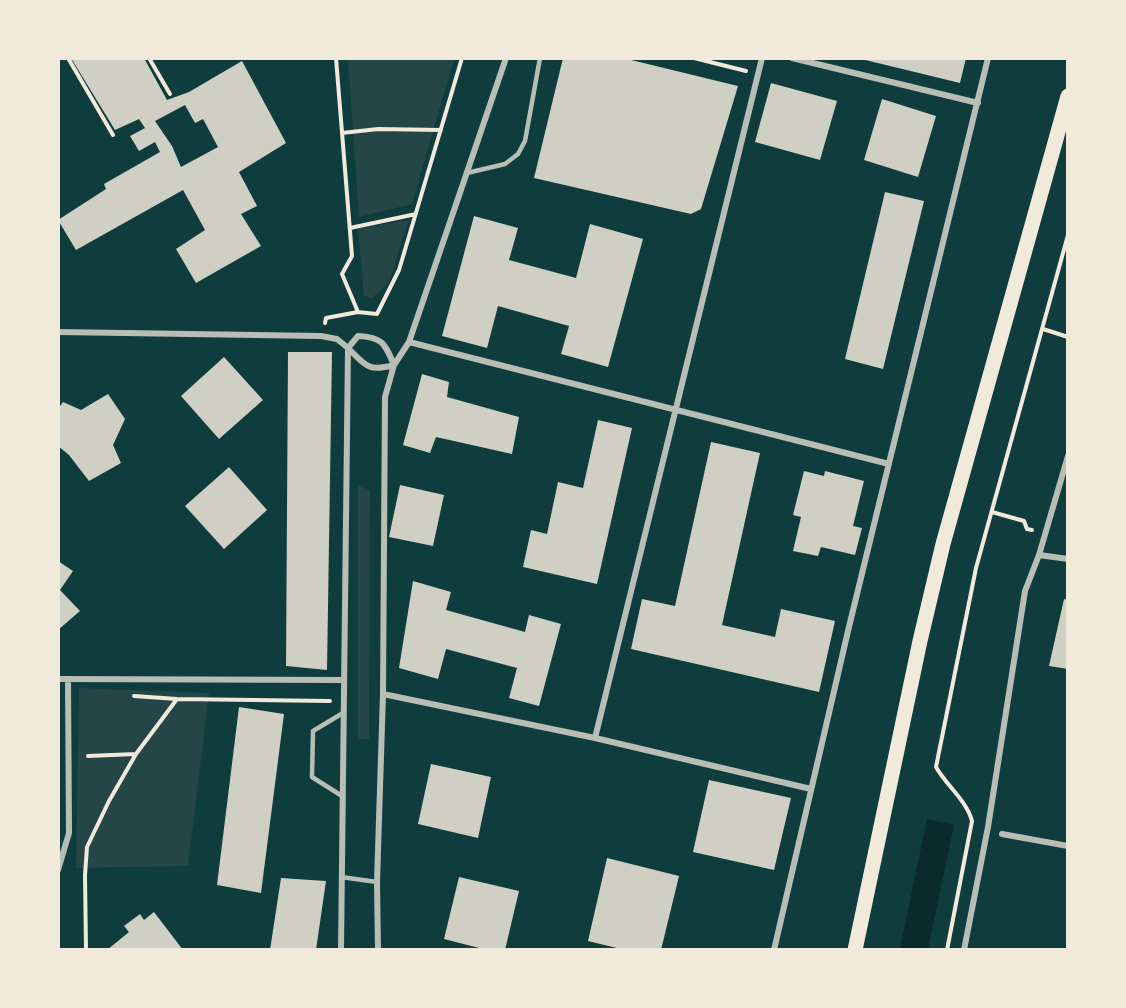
<!DOCTYPE html>
<html>
<head>
<meta charset="utf-8">
<style>
  body { margin:0 }
  #map { position:relative; width:1126px; height:1008px; overflow:hidden; background:#0f3d3e; font-family:"Fira Sans",sans-serif }
  canvas { display:block }
  .frame { position:absolute; inset:0; border:60px solid #f1e9da; pointer-events:none }
</style>
</head>
<body>
<div id="map">
<canvas width="1126" height="1008"></canvas>
<div class="frame"></div>
</div>
<script>
const ctx = document.querySelector('canvas').getContext('2d');
ctx.lineJoin = 'round';
function paint(path, color) { ctx.fillStyle = color; ctx.fill(path, 'evenodd'); }
function trace(path, color, width, dash) { ctx.strokeStyle = color; ctx.lineWidth = width; ctx.lineCap = dash ? 'butt' : 'round'; ctx.setLineDash(dash || []); ctx.stroke(path); }
const green = new Path2D(`
  M348,59H454L412,204L359,217Z
  M409,220L389,282L372,298L364,296L358,229Z
  M358,486L370,490L369,739H358Z
  M79,688L209,693L188,866L76,868Z`);
const water = new Path2D(`
  M927,819L954,825L928,949H900Z`);
const building = new Path2D(`
  M71,58H144L167,100L189,92L242,61L286,143L239,172L257,206L241,214L261,246L196,283L176,249L205,230L183,190L76,250L58,220L106,189L104,184L160,152L155,142L139,151L130,136L145,128L139,119L115,130ZM185,105L195,123L203,119L218,147L181,167L172,146L155,121Z
  M563,58H623L738,86L701,209L691,214L534,178Z
  M857,58H966L960,83Z
  M771,83L837,101L820,160L755,142Z
  M882,99L936,116L918,177L864,160Z
  M885,192L924,201L883,369L845,359Z
  M474,216L518,228L509,260L576,278L590,224L643,239L608,367L561,354L569,326L498,306L487,348L442,336Z
  M288,352H332L327,670L286,666Z
  M224,357L263,400L219,439L181,396Z
  M422,374L449,382L447,397L519,417L512,454L436,437L430,453L403,445Z
  M108,394L125,419L113,445L121,463L89,481L69,455L58,446V409L63,402L81,410Z
  M598,420L632,428L597,584L523,567L531,530L547,534L558,482L583,488Z
  M711,442L760,453L722,625L775,637L781,609L835,621L819,692L631,649L642,599L675,606Z
  M229,467L267,510L224,549L185,506Z
  M804,471L824,476L825,471L864,481L853,526L862,528L855,555L821,547L818,556L793,551L801,517L793,515Z
  M400,485L444,495L433,546L389,537Z
  M58,561L73,571L60,590L80,611L58,630Z
  M413,581L451,592L446,610L525,632L529,615L561,624L539,706L509,698L517,668L446,649L438,679L399,668Z
  M1064,599L1068,600V669L1049,666Z
  M239,707L284,714L261,893L217,885Z
  M431,764L491,777L478,838L418,824Z
  M709,780L791,798L774,870L693,852Z
  M607,858L679,876L661,950H625L588,941Z
  M459,877L519,891L505,950H487L444,939Z
  M281,878L326,881L316,950H270Z
  M154,912L183,950H107L129,932L124,926L140,914L144,920Z`);
const path = new Path2D(`
  M68,58L113,135
  M149,58L170,94
  M336,58L352,256L342,274L358,312
  M694,58L746,71
  M342,133L378,129L441,130
  M350,228L416,214
  M325,323L326,318L358,312L377,314L399,270L462,58
  M1043,329L1068,337
  M992,512L1024,521L1027,529L1032,530
  M134,696L177,699L330,701
  M88,756L136,754L177,699
  M86,950L85,875L87,847L109,801L136,754
  M947,950L972,821C967,801 946,785 936,767L976,568L1068,235`);
const service = new Path2D(`
  M467,173L505,164L518,154L525,141L540,58
  M342,796L312,777L313,731L343,713
  M341,877L377,882`);
const minor = new Path2D(`
  M792,58L978,103
  M58,332L321,336L337,339L348,348L341,950
  M358,336C383,337 385,344 394,365C368,372 366,366 348,348Z
  M409,342L889,464
  M1039,555L1068,559
  M58,679L343,680
  M383,694L595,738L811,789
  M595,738L762,58
  M1002,834L1068,846
  M58,870L69,833L68,679
  M378,950L377,882L383,694L385,397L394,365L409,342L506,58
  M774,950L848,631L988,58
  M964,950L988,827L1025,591L1039,555L1068,456`);
const primary = new Path2D(`
  M855,950L920,641L943,544L1068,96`);
paint(green, '#244646');
paint(water, '#0a2a2b');
paint(building, '#cfcfc3');
trace(path, '#f1e9da', 4);
trace(service, '#b8beb3', 4.5);
trace(minor, '#b8beb3', 6);
trace(primary, '#f1e9da', 15);
</script>
</body>
</html>
